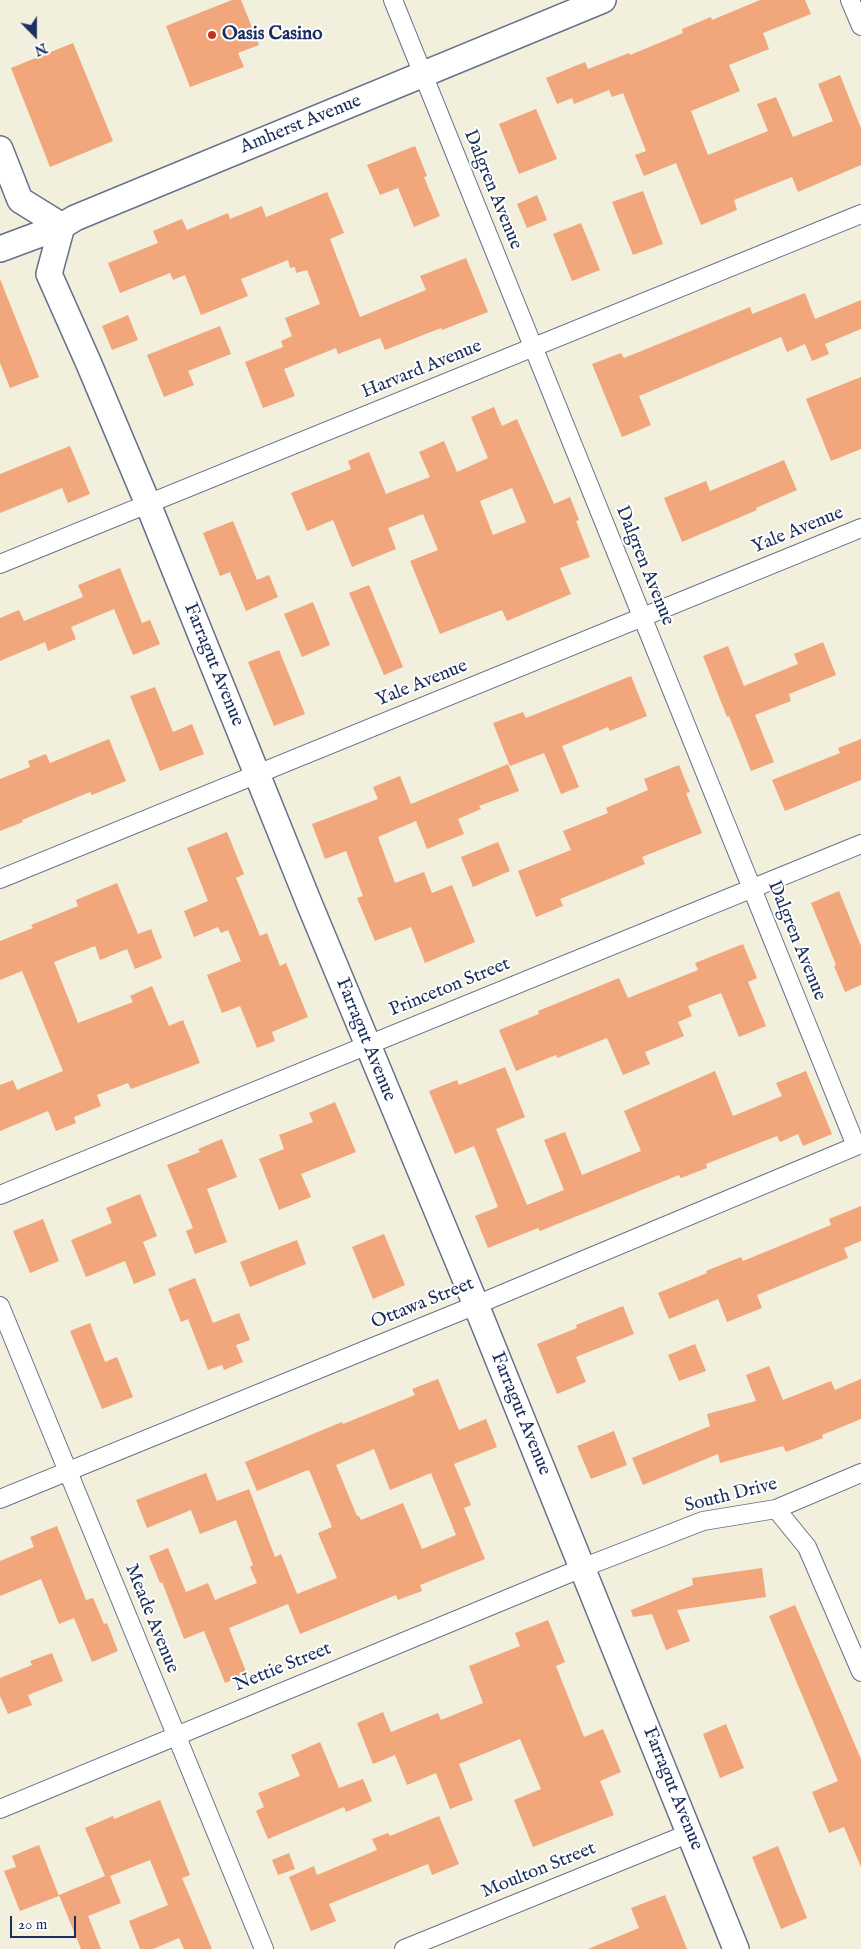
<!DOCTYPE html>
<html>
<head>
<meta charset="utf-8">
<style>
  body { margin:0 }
  #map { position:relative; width:861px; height:1949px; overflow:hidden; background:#f2efdd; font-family:"IM FELL English",serif }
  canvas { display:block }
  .north { position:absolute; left:10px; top:10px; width:50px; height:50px; -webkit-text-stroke:4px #fff; paint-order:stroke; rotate:158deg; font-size:14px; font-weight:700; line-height:20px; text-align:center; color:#1b2f5e }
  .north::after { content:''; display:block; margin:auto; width:18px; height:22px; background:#1b2f5e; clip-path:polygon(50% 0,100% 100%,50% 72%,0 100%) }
  .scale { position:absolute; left:10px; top:1916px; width:66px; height:22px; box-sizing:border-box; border:2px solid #1b2f5e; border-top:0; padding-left:6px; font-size:15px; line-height:18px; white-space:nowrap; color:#1b2f5e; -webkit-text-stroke:4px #fff; paint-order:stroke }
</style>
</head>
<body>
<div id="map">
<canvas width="861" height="1949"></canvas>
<div class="north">N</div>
<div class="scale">20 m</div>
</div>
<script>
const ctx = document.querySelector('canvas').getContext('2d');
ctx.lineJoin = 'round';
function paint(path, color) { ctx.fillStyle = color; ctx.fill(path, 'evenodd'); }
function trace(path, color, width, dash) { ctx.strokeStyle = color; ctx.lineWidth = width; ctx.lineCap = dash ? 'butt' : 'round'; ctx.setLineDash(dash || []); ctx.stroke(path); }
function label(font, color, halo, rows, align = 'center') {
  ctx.font = font + ' "IM FELL English",serif'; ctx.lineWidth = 4; ctx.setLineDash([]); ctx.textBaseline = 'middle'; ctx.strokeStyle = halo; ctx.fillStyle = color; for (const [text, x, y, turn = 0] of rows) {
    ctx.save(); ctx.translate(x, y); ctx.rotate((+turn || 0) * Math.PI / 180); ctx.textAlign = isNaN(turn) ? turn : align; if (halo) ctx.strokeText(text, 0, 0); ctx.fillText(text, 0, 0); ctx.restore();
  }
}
const building = new Path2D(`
  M232,0H241L259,45L238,53L244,67L190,87L166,26Z
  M760,0H805L811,14L763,33L769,49L729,65L740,91L691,111L708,155L768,131L757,104L776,97L793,137L833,121L818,84L840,75L861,128V165L798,192L792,177L734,200L737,210L701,225L676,163L644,176L635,155L646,151L623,93L612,97L609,90L574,104L572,98L557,104L546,78L585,62L588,69L629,53L630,55L683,33L682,29L711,17L712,20Z
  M73,43L113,141L50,167L11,68Z
  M536,109L557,159L519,174L499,124Z
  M415,146L427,176L424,177L440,216L414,227L398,188L380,195L367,165Z
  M643,191L663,244L633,255L612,202Z
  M327,192L344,233L330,239L360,317L426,290L420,276L466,258L488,312L442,330L441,328L385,350L380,338L338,354L336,348L284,369L295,396L263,408L245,362L283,347L281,341L292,336L285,318L320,304L307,270L296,273L295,267L290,268L288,260L241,279L248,296L201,315L185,275L173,280L170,273L120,293L108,263L158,243L153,231L182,219L187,230L228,213L230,219L262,206L266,217Z
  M537,195L547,220L527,228L517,204Z
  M581,223L600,270L572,281L553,234Z
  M0,279L39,377L10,388L0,363Z
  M805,293L815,319L861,300V329L825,344L829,354L812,361L805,344L787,352L781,337L639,396L651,425L622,437L592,364L621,353L624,358L750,307L752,314Z
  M128,315L138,340L112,350L102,326Z
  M220,326L231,354L188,371L194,385L164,397L147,355Z
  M861,377V449L831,461L806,399Z
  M494,407L502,426L517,419L554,504L570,497L579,520L576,521L590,557L560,568L571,594L507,621L502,610L440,634L410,561L438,550L423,514L388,528L396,549L352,567L333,520L307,531L291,493L351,469L348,461L369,452L386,494L430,477L419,452L444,441L457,472L488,458L471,417ZM512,488L526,522L493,535L480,501Z
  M70,446L90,494L68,503L62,488L0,513V474Z
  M784,460L797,490L756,508L757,510L682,542L664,498L706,481L710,491Z
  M233,521L257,580L269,575L278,597L246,611L230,572L220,576L203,533Z
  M120,568L142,623L150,620L160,644L133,655L114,609L71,627L76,639L48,651L45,642L0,661V618L19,610L24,621L83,597L78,585Z
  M369,585L403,667L384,675L349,593Z
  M313,602L330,645L302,657L284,614Z
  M823,642L836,675L789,694L791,701L755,715L774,762L751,771L729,716L727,717L703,656L728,646L744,686L798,664L794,654Z
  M279,650L305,714L274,726L248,662Z
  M631,676L647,716L610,731L608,727L562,746L579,787L561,794L544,753L510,766L493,723L523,712L526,718Z
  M155,687L173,732L192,724L204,754L160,771L130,696Z
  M109,739L126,781L92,795L90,792L22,820L23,822L0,831V779L30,767L28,761L46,754L50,763Z
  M861,739V780L785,811L772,780L840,753L838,748Z
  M508,764L519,791L479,806L481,809L458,819L464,834L427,849L416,821L378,837L395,883L424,872L432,893L452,885L475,942L425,963L411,927L375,941L357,898L363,896L346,851L325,859L312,824L378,799L373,787L400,776L411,804Z
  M679,765L690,792L686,793L702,833L642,857L645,864L560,899L563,906L536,917L518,871L571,850L563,831L608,813L606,808L648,790L644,779Z
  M227,832L244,874L236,878L260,936L267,933L280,966L286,963L308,1017L272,1032L275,1041L257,1048L240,1006L222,1013L207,975L241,961L228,930L221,933L218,927L194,937L184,911L208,901L187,848Z
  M498,842L510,871L473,887L461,857Z
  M117,883L138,934L151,929L162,958L135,969L127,949L100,960L95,946L54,962L78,1023L133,1002L130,996L152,986L169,1026L183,1020L200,1063L131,1089L128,1083L97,1095L101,1106L74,1117L76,1123L56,1131L48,1111L0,1131V1085L13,1080L17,1090L63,1071L22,971L0,980V941L33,928L31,925L78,906L76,900Z
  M839,891L861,946V985L845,992L834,966L836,965L811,903Z
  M743,944L757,978L748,982L766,1026L739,1037L721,993L688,1006L692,1016L678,1022L684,1036L645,1052L650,1064L623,1075L607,1038L557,1058L556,1055L516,1071L499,1030L539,1014L538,1011L619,978L628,998L698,970L695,963Z
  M505,1067L525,1117L496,1129L527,1205L564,1190L544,1140L565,1132L582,1175L641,1151L624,1111L715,1071L733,1116L782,1096L776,1083L806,1071L832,1134L803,1146L798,1134L780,1142L777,1136L706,1164L707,1168L681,1178L679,1175L540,1231L538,1228L488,1248L475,1216L498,1207L474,1146L455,1154L429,1091L457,1080L459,1085Z
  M335,1102L356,1152L301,1174L311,1197L279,1210L259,1159L284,1149L279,1135L313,1122L309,1113Z
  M222,1139L237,1177L207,1189L227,1242L195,1254L186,1231L193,1228L167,1165L200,1152L198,1149Z
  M140,1194L157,1236L143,1242L156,1275L134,1284L125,1261L86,1277L71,1240L112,1223L106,1208Z
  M861,1206V1241L844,1248L848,1258L757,1295L762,1308L727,1322L718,1299L669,1319L658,1293L707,1273L706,1271L741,1257L743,1261L831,1225L829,1219Z
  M43,1219L59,1261L30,1273L13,1231Z
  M384,1234L405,1285L373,1299L352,1247Z
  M297,1240L306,1264L250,1287L240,1262Z
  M195,1278L213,1323L239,1313L250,1340L236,1345L243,1362L224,1370L222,1365L208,1370L188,1319L181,1322L168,1289Z
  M623,1306L634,1334L576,1357L586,1382L557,1394L537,1344L577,1328L576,1325Z
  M90,1323L105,1362L117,1357L133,1397L102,1409L70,1331Z
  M695,1344L706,1371L679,1381L668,1355Z
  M769,1366L783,1400L831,1381L835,1390L861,1379V1419L822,1435L823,1438L786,1452L783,1446L720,1463L718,1454L643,1485L632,1458L710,1426L707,1414L756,1401L746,1375Z
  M438,1379L459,1430L486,1419L497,1447L454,1464L471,1505L464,1508L485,1559L420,1585L422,1591L398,1600L396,1595L300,1634L288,1604L229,1628L247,1674L225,1683L204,1631L184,1639L162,1582L160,1583L149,1556L168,1548L186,1592L208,1583L215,1600L257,1583L250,1567L253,1565L236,1520L200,1534L191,1510L147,1528L136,1500L206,1473L217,1501L249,1489L275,1557L281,1554L297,1594L337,1578L318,1533L332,1527L310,1472L308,1470L257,1491L245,1462L342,1422L343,1424L415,1395L412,1389ZM374,1449L390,1490L431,1473L456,1535L422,1549L403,1503L361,1520L359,1516H357L336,1465Z
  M614,1431L627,1465L591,1479L577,1446Z
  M57,1526L86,1600L93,1598L104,1624L107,1623L118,1651L92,1662L74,1618L59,1624L41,1579L0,1596V1561L34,1547L30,1537Z
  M762,1568L766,1597L677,1610L690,1641L666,1650L652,1614L633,1617L631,1610L693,1585L692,1578Z
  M795,1605L861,1759V1867L844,1827L829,1833L812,1792L838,1781L769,1616Z
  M548,1620L565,1662L556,1666L584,1737L603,1729L621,1772L600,1781L614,1815L533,1847L514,1800L541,1789L520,1739L459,1764L473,1800L450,1809L436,1773L407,1785L395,1755L373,1764L357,1723L383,1712L391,1732L438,1713L441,1720L483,1703L469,1666L520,1646L515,1633Z
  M52,1653L63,1681L28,1695L32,1705L8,1714L0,1696V1678L32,1665L30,1661Z
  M726,1724L744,1768L720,1778L703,1734Z
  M320,1742L339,1788L363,1779L372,1801L346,1812L344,1807L268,1839L256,1811L264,1807L258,1793L300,1776L291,1755Z
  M160,1800L190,1875L182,1878L212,1949H184L179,1938L153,1949H140L129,1921L168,1905L150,1860L110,1876L121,1903L88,1916L101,1949H81L59,1895L105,1876L85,1828L113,1816L114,1819Z
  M439,1816L459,1864L432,1875L428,1864L329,1904L336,1921L311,1931L289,1877L314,1866L317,1875L377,1850L372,1839L388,1833L390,1836Z
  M39,1845L59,1896L20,1911L4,1871L16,1867L12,1856Z
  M778,1846L807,1918L781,1929L752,1857Z
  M289,1853L295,1869L278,1875L272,1860Z
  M665,1895L687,1949H588L639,1928L631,1908Z`);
const street = new Path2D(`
  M393,0L856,1146
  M850,0L861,26
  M0,564L861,214
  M0,879L861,528
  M0,1195L861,844
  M0,1306L264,1949
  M0,1499L476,1305L861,1144
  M776,1509L807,1547L861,1672
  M0,1809L582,1568L703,1521L776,1509L861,1473
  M404,1949L690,1833`);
const secondary = new Path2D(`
  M0,149L20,200L62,226L49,274L89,364L148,504L309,903L476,1305L736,1949
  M0,249L62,226L75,218L603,0`);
const markers = [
  [212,35,5,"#c8321e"]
];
const poiNames = [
  ["Oasis Casino",222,35]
];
const streetNames = [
  ["Amherst Avenue",301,125,-22],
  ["Dalgren Avenue",492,190,68],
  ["Harvard Avenue",422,370,-22],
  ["Yale Avenue",798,531,-22],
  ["Dalgren Avenue",644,566,68],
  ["Farragut Avenue",213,665,68],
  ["Yale Avenue",422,684,-22],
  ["Dalgren Avenue",796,941,68],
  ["Princeton Street",450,988,-22],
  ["Farragut Avenue",365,1040,68],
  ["Ottawa Street",423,1304,-22],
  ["Farragut Avenue",520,1414,68],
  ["South Drive",731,1496,-14],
  ["Meade Avenue",151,1619,68],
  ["Nettie Street",283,1668,-22],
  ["Farragut Avenue",672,1789,68],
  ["Moulton Street",539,1871,-22]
];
paint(building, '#f1a67b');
trace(street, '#66728a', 20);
trace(secondary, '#66728a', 28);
trace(street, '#fff', 18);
trace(secondary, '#fff', 25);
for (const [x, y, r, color] of markers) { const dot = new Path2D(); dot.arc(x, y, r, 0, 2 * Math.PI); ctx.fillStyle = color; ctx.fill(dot); trace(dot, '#fff', 2); }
label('bold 19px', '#1b2f5e', '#fff', poiNames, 'left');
label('19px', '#1b2f5e', '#fff', streetNames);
</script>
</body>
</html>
